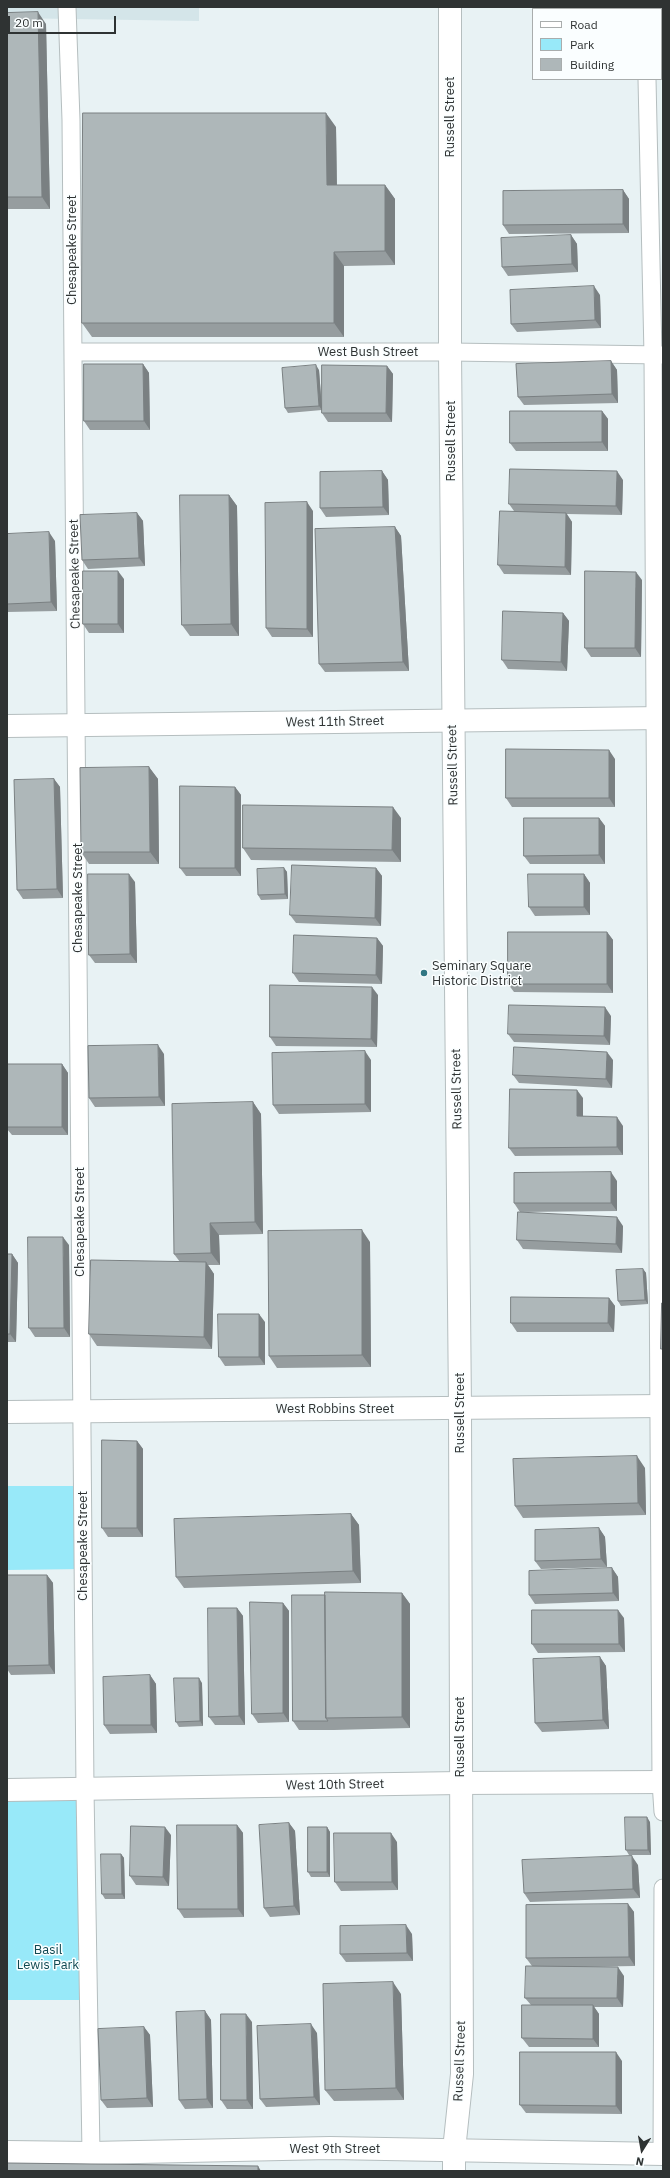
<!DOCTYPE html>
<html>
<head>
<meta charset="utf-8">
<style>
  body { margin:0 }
  #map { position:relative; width:670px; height:2178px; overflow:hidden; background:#e8f2f4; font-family:"IBM Plex Sans",sans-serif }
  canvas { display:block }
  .frame { position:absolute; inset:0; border:8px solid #2f3333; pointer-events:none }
  .legend { position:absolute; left:532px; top:8px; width:130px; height:72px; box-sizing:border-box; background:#fafeff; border:1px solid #a9adad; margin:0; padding:5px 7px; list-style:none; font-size:12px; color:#2f3333 }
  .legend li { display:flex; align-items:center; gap:8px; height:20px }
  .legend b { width:20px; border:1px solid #a9adad }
  .north { position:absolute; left:622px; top:2130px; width:40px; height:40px; -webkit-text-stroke:3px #fafeff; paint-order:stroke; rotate:191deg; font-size:11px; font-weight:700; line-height:16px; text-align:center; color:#2f3333 }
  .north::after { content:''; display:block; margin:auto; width:14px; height:18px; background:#2f3333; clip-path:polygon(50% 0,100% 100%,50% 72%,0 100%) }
  .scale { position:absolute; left:8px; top:16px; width:108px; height:18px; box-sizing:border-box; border:2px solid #2f3333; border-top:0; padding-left:5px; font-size:12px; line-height:14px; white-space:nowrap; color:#2f3333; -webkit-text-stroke:3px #fafeff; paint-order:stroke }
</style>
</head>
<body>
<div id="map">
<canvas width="670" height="2178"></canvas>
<div class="frame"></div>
<ul class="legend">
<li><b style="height:5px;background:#fff"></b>Road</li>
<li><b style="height:11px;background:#98e9f9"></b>Park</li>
<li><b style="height:11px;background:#aeb7b9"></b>Building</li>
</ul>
<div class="north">N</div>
<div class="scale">20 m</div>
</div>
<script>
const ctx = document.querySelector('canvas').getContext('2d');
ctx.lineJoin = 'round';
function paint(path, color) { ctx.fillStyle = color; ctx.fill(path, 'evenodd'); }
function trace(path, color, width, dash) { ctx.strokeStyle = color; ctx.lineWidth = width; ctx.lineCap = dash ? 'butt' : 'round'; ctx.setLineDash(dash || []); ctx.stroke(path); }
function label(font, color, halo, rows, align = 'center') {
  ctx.font = font + ' "IBM Plex Sans",sans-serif'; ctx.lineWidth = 3; ctx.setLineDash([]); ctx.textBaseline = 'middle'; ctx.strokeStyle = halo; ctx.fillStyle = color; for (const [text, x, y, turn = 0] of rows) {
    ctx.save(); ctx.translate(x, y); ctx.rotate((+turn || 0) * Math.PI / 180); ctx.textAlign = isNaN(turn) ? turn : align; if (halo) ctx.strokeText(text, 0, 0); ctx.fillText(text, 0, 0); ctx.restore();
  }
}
const built = new Path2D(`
  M7,7H199V21L7,18Z`);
const green = new Path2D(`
  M7,1486H82L83,1569L7,1570Z
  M85,1789L89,2000H7V1790Z`);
const service = new Path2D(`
  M67,7L71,120L85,1789L91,2153
  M646,7V9
  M647,79L653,355L661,1782L663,1812
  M73,352H450L663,355
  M662,2154L663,1888`);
const minor = new Path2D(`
  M7,726L663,718
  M7,1412L663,1406
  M7,1790L460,1783L663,1782
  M7,2152L91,2153L330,2148L663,2154`);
const tertiary = new Path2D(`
  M450,7V352L460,1409L462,2074L454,2150V2171`);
const wall = new Path2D(`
  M7,13L46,24L50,209H7Z
  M661,29H663V64H661Z
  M336,127L337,185H385L395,199V265L344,266V337H92L82,323Z
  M623,190L629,199V233L509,234L503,225Z
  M571,235L577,244L578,272L508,276L502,267Z
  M600,295L601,328L517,332L511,324Z
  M611,361L617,370L618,403L524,405L518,397Z
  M143,364L149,373L150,430H90L84,421Z
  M387,366L393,374L392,422H328L322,413V410L288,413L285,408L319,370L322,408Z
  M602,411L608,419V451H516L510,443Z
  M382,471L388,480L389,515L326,517L320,508Z
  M623,480L622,515L567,514L572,522L571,575L504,574L498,565L514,511L509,504Z
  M229,495L237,506L239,636H190L182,625Z
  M313,511V637H272L266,628Z
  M137,513L143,521L145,566L88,569L82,560Z
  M395,527L401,536L409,671L325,672L319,664Z
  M7,534L55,541L57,611L7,612Z
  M124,579V633H89L83,624Z
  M642,580L641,657H591L585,648Z
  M563,613L569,621L567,671L508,669L502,660Z
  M615,759V807H512L506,798Z
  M149,767L158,779L159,864H89L81,852Z
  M54,779L60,787L63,898L23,899L17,890Z
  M235,787L241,795V876H186L180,868Z
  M401,818V862L251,860L243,848Z
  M599,818L605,826V864H530L524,856Z
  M284,868L287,872L288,899L261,900L258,895Z
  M376,868L382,876L381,926L296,923L290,915Z
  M584,874L590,883V915L535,916L529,907Z
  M135,882L137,963H95L89,955Z
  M607,932L613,940V993L514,992L508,984Z
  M377,938L383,946L382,984L299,982L293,973Z
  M378,995L377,1047L276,1046L270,1037Z
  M611,1016L610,1045L514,1042L508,1034Z
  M164,1054L165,1106L95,1107L89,1098Z
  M371,1060V1112L279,1114L273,1105Z
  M613,1060L612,1088L519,1083L513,1075Z
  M7,1064H62L68,1073V1135H12L7,1129Z
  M583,1098V1116L623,1126V1155L515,1156L509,1148Z
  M253,1102L261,1114L263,1234L219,1235L220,1265H208L214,1274L212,1349L97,1346L89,1334L180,1262L174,1254Z
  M617,1181V1211L520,1212L514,1203Z
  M623,1226L622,1253L523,1249L517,1240Z
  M370,1242L371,1367L277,1368L269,1356Z
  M69,1245L70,1337H35L29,1328Z
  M7,1254H12L18,1263L16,1342H7Z
  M643,1269L646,1273L648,1304L621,1306L618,1301Z
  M609,1298L615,1306L614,1332H517L511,1323Z
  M265,1322V1365L225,1366L219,1357Z
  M137,1441L143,1449V1537H108L102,1528Z
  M645,1468L646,1515L523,1518L515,1506Z
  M351,1514L359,1525L361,1583L184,1588L176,1577Z
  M599,1528L605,1537L607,1567L541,1569L535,1561Z
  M612,1568L618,1577L619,1601L535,1604L529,1595Z
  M7,1575H47L53,1583L55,1674L11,1675L7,1669Z
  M402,1593L410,1604V1728L334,1730H299L293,1721L325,1595Z
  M283,1603L289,1611V1722L258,1723L252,1714Z
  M237,1608L243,1616L245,1725H215L209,1717Z
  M624,1618L625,1652L538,1653L532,1644Z
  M600,1657L606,1666L609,1729L542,1732L535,1723Z
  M150,1675L156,1684L157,1733L110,1734L104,1725Z
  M202,1683L203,1726L179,1727L176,1722Z
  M650,1822L651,1855H629L626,1850Z
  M289,1823L295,1831L300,1915L270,1917L264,1908Z
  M237,1825L243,1833L244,1917L184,1918L178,1909Z
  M327,1827L330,1832V1877H311L308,1872Z
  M171,1835L169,1886L136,1885L130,1876Z
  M397,1842L398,1890L341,1891L335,1882Z
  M121,1854L124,1858L125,1899H105L102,1894Z
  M638,1865L640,1898L530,1902L524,1893Z
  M628,1904L634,1912L635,1966L576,1967L624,1976L623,2007H594L599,2014V2047H529L522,2038L531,2005L525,1998L532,1966L526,1958Z
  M412,1934L413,1961L346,1962L340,1954Z
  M401,1994L404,2100L334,2101L325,2090Z
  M205,2011L211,2020L213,2108L185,2109L179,2100Z
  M252,2022L253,2109H227L221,2100Z
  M144,2027L150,2035L153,2107L107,2108L101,2100Z
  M317,2033L320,2105L266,2107L260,2099Z
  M622,2061V2114L526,2113L520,2105Z`);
const shadedWall = new Path2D(`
  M38,12L46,24L50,209L42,197Z
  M326,113L336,127L337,199L327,185Z
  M385,185L395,199V265L385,251Z
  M623,190L629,199V233L623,224Z
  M571,235L577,244L578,272L572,264Z
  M334,252L344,266V337L334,323Z
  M594,286L600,295L601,328L595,320Z
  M611,361L617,370L618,403L612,394Z
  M143,364L149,373L150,430L144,421Z
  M316,365L319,370L322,410L319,406Z
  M387,366L393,374L392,422L386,413Z
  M602,411L608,419V451L602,442Z
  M382,471L388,480L389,515L383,507Z
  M617,471L623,480L622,515L616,506Z
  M229,495L237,506L239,636L231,624Z
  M307,502L313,511V637L307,629Z
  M137,513L143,521L145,566L139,558Z
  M566,513L572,522L571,575L565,567Z
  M395,527L401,536L409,671L403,662Z
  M49,532L55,541L57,611L51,602Z
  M118,571L124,579V633L118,624Z
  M636,572L642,580L641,657L635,648Z
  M563,613L569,621L567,671L561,662Z
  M609,750L615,759V807L609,798Z
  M149,767L158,779L159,864L150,852Z
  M54,779L60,787L63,898L57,889Z
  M235,787L241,795V876L235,868Z
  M393,807L401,818V862L392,850Z
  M599,818L605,826V864L599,855Z
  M284,868L287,872L288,899L285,894Z
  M376,868L382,876L381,926L375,918Z
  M129,874L135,882L137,963L130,954Z
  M584,874L590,883V915L584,907Z
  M607,932L613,940V993L607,984Z
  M377,938L383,946L382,984L376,975Z
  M372,987L378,995L377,1047L371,1039Z
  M605,1007L611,1016L610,1045L604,1036Z
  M158,1045L164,1054L165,1106L159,1097Z
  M365,1051L371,1060V1112L365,1104Z
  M607,1052L613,1060L612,1088L606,1079Z
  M62,1064L68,1073V1135L62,1127Z
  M577,1090L583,1098V1125L577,1116Z
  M253,1102L261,1114L263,1234L255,1222Z
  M617,1117L623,1126V1155L617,1147Z
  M611,1172L617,1181V1211L611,1203Z
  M617,1217L623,1226L622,1253L616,1244Z
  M210,1223L219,1235L220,1265L211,1253Z
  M362,1230L370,1242L371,1367L362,1355Z
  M63,1237L69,1245L70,1337L64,1328Z
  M12,1254L18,1263L16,1342L10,1334Z
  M206,1262L214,1274L212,1349L204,1337Z
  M643,1269L646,1273L648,1304L645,1300Z
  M609,1298L615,1306L614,1332L608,1323Z
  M259,1314L265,1322V1365L259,1357Z
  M137,1441L143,1449V1537L137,1528Z
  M637,1456L645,1468L646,1515L638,1503Z
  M351,1514L359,1525L361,1583L353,1571Z
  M599,1528L605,1537L607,1567L601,1559Z
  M612,1568L618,1577L619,1601L613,1593Z
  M47,1575L53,1583L55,1674L49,1665Z
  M402,1593L410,1604V1728L402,1717Z
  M283,1603L289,1611V1722L283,1713Z
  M237,1608L243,1616L245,1725L239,1716Z
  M618,1610L624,1618L625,1652L619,1644Z
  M600,1657L606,1666L609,1729L603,1720Z
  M150,1675L156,1684L157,1733L151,1725Z
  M199,1678L202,1683L203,1726L200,1721Z
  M647,1817L650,1822L651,1855L648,1850Z
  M289,1823L295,1831L300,1915L294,1906Z
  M237,1825L243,1833L244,1917L238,1909Z
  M165,1827L171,1835L169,1886L163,1877Z
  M327,1827L330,1832V1877L327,1872Z
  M391,1833L397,1842L398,1890L392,1882Z
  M121,1854L124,1858L125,1899L122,1894Z
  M632,1856L638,1865L640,1898L633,1889Z
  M628,1904L634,1912L635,1966L629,1957Z
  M406,1925L412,1934L413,1961L407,1953Z
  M618,1967L624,1976L623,2007L617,1998Z
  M393,1982L401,1994L404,2100L396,2088Z
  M593,2005L599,2014V2047L593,2039Z
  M205,2011L211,2020L213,2108L207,2099Z
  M246,2014L252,2022L253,2109L247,2100Z
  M311,2024L317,2033L320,2105L314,2097Z
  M144,2027L150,2035L153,2107L147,2098Z
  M616,2052L622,2061V2114L616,2106Z
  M258,2166L261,2171H258Z`);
const building = new Path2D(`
  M38,12L42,197H7V13Z
  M661,29H663V60L661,59Z
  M83,113H326L327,185H385V251L334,252V323H82Z
  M623,190V224L503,225V191Z
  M571,235L572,264L502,267L501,238Z
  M594,286L595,320L511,324L510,290Z
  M611,361L612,394L518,397L516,364Z
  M84,364H143L144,421H84Z
  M316,365L319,406L285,408L282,368Z
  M322,365L387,366L386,413H322Z
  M510,411H602V442L510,443Z
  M510,469L617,471L616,506L509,504Z
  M382,471L383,507L320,508V472Z
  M180,495H229L231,624L182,625Z
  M307,502V629L266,628L265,503Z
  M500,511L566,513L565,567L498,565Z
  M137,513L139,558L82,560L80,515Z
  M395,527L403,662L319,664L315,529Z
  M49,532L51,602L7,604V534Z
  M83,571H118V624H83Z
  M585,571L636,572L635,648H585Z
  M503,611L563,613L561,662L502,660Z
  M506,749L609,750V798H506Z
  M149,767L150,852H81L80,768Z
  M54,779L57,889L17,890L14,780Z
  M180,786L235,787V868H180Z
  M243,805L393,807L392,850L243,848Z
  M524,818H599V855L524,856Z
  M292,865L376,868L375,918L290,915Z
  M284,868L285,894L258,895L257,869Z
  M88,874H129L130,954L89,955Z
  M528,874H584V907H529Z
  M508,932H607V984H508Z
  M294,935L377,938L376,975L293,973Z
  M270,985L372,987L371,1039L270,1037Z
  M509,1005L605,1007L604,1036L508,1034Z
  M158,1045L159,1097L89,1098L88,1046Z
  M514,1047L607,1052L606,1079L513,1075Z
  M365,1051V1104L273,1105L272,1053Z
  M7,1064H62V1127H7Z
  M510,1089L577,1090V1116L617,1117V1147L509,1148Z
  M253,1102L255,1222L210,1223L211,1253L174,1254L172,1104Z
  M611,1172V1203H514V1173Z
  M518,1212L617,1217L616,1244L517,1240Z
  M362,1230V1355L269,1356L268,1231Z
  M28,1237H63L64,1328H29Z
  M7,1254H12L10,1334H7Z
  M91,1260L206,1262L204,1337L89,1334Z
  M643,1269L645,1300L618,1301L616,1270Z
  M511,1297L609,1298L608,1323H511Z
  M662,1303H663V1349H661Z
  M218,1314H259V1357H219Z
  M102,1440L137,1441V1528H102Z
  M637,1456L638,1503L515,1506L513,1459Z
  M351,1514L353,1571L176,1577L174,1519Z
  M599,1528L601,1559L535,1561V1530Z
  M612,1568L613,1593L529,1595V1571Z
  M7,1575H47L49,1665L7,1666Z
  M325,1592L402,1593V1717L326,1718Z
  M292,1595H325L326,1718L328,1721H293Z
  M250,1602L283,1603V1713L252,1714Z
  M208,1608H237L239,1716L209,1717Z
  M532,1610H618L619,1644H532Z
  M600,1657L603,1720L535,1723L533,1659Z
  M150,1675L151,1725H104L103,1677Z
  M174,1678H199L200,1721L176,1722Z
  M625,1817H647L648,1850H626Z
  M289,1823L294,1906L264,1908L259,1825Z
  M177,1825H237L238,1909H178Z
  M131,1826L165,1827L163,1877L130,1876Z
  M308,1827H327V1872H308Z
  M334,1833H391L392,1882H335Z
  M101,1854H121L122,1894H102Z
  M632,1856L633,1889L524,1893L522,1860Z
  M628,1904L629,1957L526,1958V1905Z
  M406,1925L407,1953L340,1954V1926Z
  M526,1966L618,1967L617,1998H525Z
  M393,1982L396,2088L325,2090L323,1984Z
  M522,2005H593V2039L522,2038Z
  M205,2011L207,2099L179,2100L176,2012Z
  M221,2014H246L247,2100H221Z
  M311,2024L314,2097L260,2099L257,2026Z
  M144,2027L147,2098L101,2100L98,2029Z
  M520,2052H616V2106L520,2105Z
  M7,2163L258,2166V2171H7Z`);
const markers = [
  [424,973,4,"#317783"]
];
const streetNames = [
  ["Russell Street",450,117,-90],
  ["Chesapeake Street",72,250,-90],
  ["West Bush Street",368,352],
  ["Russell Street",451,441,-90],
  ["Chesapeake Street",75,574,-91],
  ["West 11th Street",335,722,-1],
  ["Russell Street",453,765,-91],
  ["Chesapeake Street",78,898,-90],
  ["Russell Street",457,1089,-91],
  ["Chesapeake Street",80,1222,-90],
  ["West Robbins Street",335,1409],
  ["Russell Street",460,1413,-90],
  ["Chesapeake Street",83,1546,-90],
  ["Russell Street",460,1737,-90],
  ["West 10th Street",335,1785,-1],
  ["Russell Street",460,2061,-88],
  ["West 9th Street",335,2149]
];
const poiNames = [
  ["Seminary Square",432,966],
  ["Historic District",432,981]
];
const parkNames = [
  ["Basil",48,1950],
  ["Lewis Park",48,1965]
];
paint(built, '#d4e5e9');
paint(green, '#98e9f9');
trace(service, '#b5bebf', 19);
trace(minor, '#b5bebf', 24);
trace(tertiary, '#b5bebf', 24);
trace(service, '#fff', 17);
trace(minor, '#fff', 22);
trace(tertiary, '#fff', 22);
paint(wall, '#969d9f');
paint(shadedWall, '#7a8082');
paint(building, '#aeb7b9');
trace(building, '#7a8082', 1);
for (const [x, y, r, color] of markers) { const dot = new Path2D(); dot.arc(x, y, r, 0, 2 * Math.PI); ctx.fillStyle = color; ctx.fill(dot); trace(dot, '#fafeff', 1.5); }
label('13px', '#2f3333', '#fafeff', streetNames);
label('13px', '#2f3333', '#fafeff', poiNames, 'left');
label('13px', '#104952', '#fafeff', parkNames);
</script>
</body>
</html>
